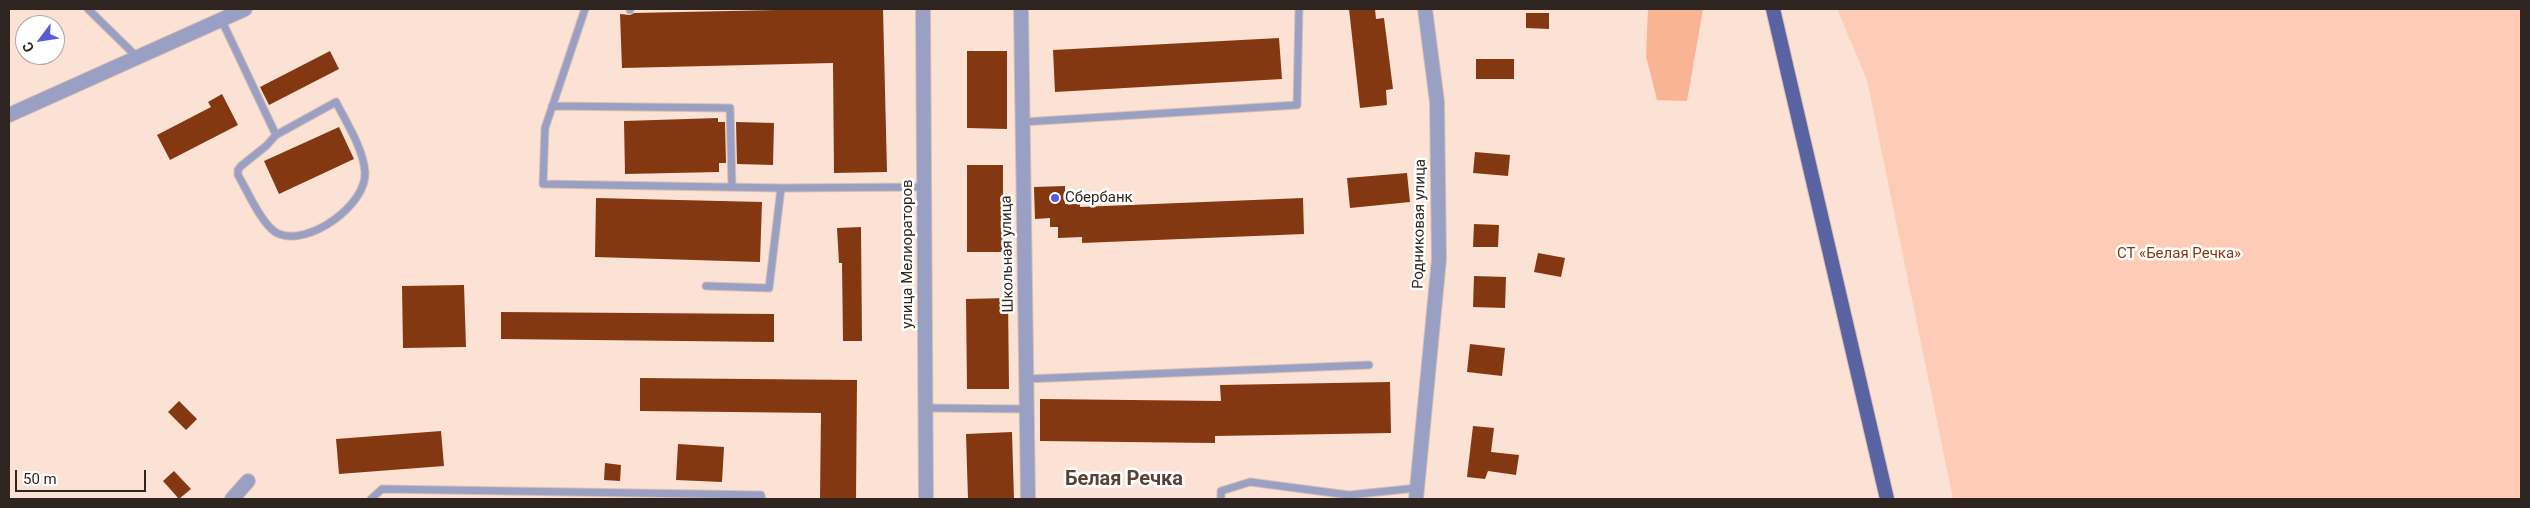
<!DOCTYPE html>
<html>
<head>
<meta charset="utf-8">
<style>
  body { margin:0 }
  #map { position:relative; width:2530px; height:508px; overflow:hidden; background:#fce1d5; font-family:Roboto,sans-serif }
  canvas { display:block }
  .frame { position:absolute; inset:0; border:10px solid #2f2520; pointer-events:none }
  .north { position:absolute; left:15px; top:15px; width:50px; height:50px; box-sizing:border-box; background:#fff; border:1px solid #aca8a6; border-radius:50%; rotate:239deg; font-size:14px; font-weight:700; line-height:20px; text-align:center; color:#2f2520 }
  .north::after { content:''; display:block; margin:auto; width:18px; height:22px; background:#565cd3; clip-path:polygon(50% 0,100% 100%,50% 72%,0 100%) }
  .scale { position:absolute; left:15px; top:470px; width:131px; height:22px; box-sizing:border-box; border:2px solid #2f2520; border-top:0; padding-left:6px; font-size:15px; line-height:18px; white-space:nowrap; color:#2f2520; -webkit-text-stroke:4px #fff; paint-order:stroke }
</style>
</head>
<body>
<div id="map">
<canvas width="2530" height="508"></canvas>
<div class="frame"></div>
<div class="north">С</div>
<div class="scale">50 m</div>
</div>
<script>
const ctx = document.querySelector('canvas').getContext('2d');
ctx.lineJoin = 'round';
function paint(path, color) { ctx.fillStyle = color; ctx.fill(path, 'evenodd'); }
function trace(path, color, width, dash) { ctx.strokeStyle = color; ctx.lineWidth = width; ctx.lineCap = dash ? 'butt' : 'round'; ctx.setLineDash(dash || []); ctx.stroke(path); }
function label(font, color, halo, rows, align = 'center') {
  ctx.font = font + ' Roboto,sans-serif'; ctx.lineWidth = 5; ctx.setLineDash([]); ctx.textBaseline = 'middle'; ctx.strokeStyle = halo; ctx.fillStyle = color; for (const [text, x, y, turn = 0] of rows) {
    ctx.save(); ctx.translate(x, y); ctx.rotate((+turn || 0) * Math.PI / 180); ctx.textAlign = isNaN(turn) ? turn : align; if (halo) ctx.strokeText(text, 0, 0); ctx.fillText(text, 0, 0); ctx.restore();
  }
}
const green = new Path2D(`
  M1837,9H2521V499H1953L1867,80Z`);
const water = new Path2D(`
  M1648,9H1703L1687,101L1657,100L1646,56Z`);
const building = new Path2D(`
  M824,9H883L887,172L834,173L833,63L622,68L620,14L630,15L634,13Z
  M1349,9H1375L1376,19L1384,18L1393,89L1386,90L1387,105L1360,108Z
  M1526,13H1549V29L1526,28Z
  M1279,38L1282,79L1055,92L1053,50Z
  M330,51L339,69L269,105L260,87Z
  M967,51H1007V129L967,128Z
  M1476,59H1514V79H1476Z
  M222,94L238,125L170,160L157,135L211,107L208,102Z
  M718,118V122H725L726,163H719V172L625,174L624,121Z
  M736,122L774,123L773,165L737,164Z
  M339,127L354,159L279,194L264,161Z
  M1475,152L1510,155L1508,176L1473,173Z
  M967,165H1003V252H967Z
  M1407,173L1410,202L1350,208L1347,178Z
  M1065,186V204H1080V207L1303,198L1304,234L1082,243V237L1058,238V227H1050V218L1035,219L1034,187Z
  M596,198L762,202L760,262L595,257Z
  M1474,224L1499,225L1498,247H1473Z
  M861,227L862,341H843L842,263H839L837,228Z
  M1538,253L1565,258L1561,277L1534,272Z
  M1474,276L1506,277L1505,308L1473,307Z
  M464,285L466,347L403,348L402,286Z
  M1008,298L1009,389H967L966,299Z
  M501,312L774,314V342L501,339Z
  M1470,344L1505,348L1502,376L1467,372Z
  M640,378L857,380L856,499H820L821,413L640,411Z
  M1390,382L1391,433L1215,436V443L1040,441V399L1221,401L1220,385Z
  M179,401L197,419L186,430L168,412Z
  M1473,426L1494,428L1491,452L1519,455L1516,475L1488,471L1485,479L1467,477Z
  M441,431L444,466L339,474L336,439Z
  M1012,432L1014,499H968L966,434Z
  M678,444L724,447L722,482L676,480Z
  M605,463L621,465L620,481L604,480Z
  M174,471L191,489L179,499L163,481Z`);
const service = new Path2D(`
  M88,9L137,57
  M585,9L545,128L543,184L781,188
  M630,9V10
  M221,19L276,135L266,146L241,166L238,170V175C247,190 263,228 279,234C309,246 367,205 365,172C363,148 347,124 336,102L276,135
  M552,106L730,108L732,187
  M1023,122L1297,105L1299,9
  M706,286L769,288L781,188L924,187
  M1026,379L1369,365
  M925,408L1026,409
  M371,499L382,489L761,495L762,499
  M1221,499V491L1250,482L1349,495L1417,488`);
const minor = new Path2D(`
  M1021,9L1028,499
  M9,115L245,9
  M232,499L248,481
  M1416,499L1439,259L1437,102L1425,9`);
const tertiary = new Path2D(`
  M923,9L926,499`);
const primary = new Path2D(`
  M1773,9L1887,499`);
const markers = [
  [1055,198,5,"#565cd3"]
];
const poiNames = [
  ["Сбербанк",1065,198]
];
const streetNames = [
  ["Родниковая улица",1420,224,-89],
  ["улица Мелиораторов",908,254,-90],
  ["Школьная улица",1008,254,-91]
];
const parkNames = [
  ["СТ «Белая Речка»",2179,254]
];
const districtNames = [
  ["Белая Речка",1124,480]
];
paint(green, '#fecbb6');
paint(water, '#f9b395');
paint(building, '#843811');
trace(service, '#d7bfb4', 9);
trace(minor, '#d7bfb4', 16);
trace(tertiary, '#d7bfb4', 16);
trace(primary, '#d7bfb4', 16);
trace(service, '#99a0c3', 7);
trace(minor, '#99a0c3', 14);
trace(tertiary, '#99a0c3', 14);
trace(primary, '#5a63a1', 14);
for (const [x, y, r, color] of markers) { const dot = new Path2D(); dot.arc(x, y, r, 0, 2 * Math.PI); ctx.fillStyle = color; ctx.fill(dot); trace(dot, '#fff', 2); }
label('15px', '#2f2520', '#fff', poiNames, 'left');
label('15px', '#2f2520', '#fff', streetNames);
label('15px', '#84370f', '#fff', parkNames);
label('bold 20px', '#574138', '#fff', districtNames);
</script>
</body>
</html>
